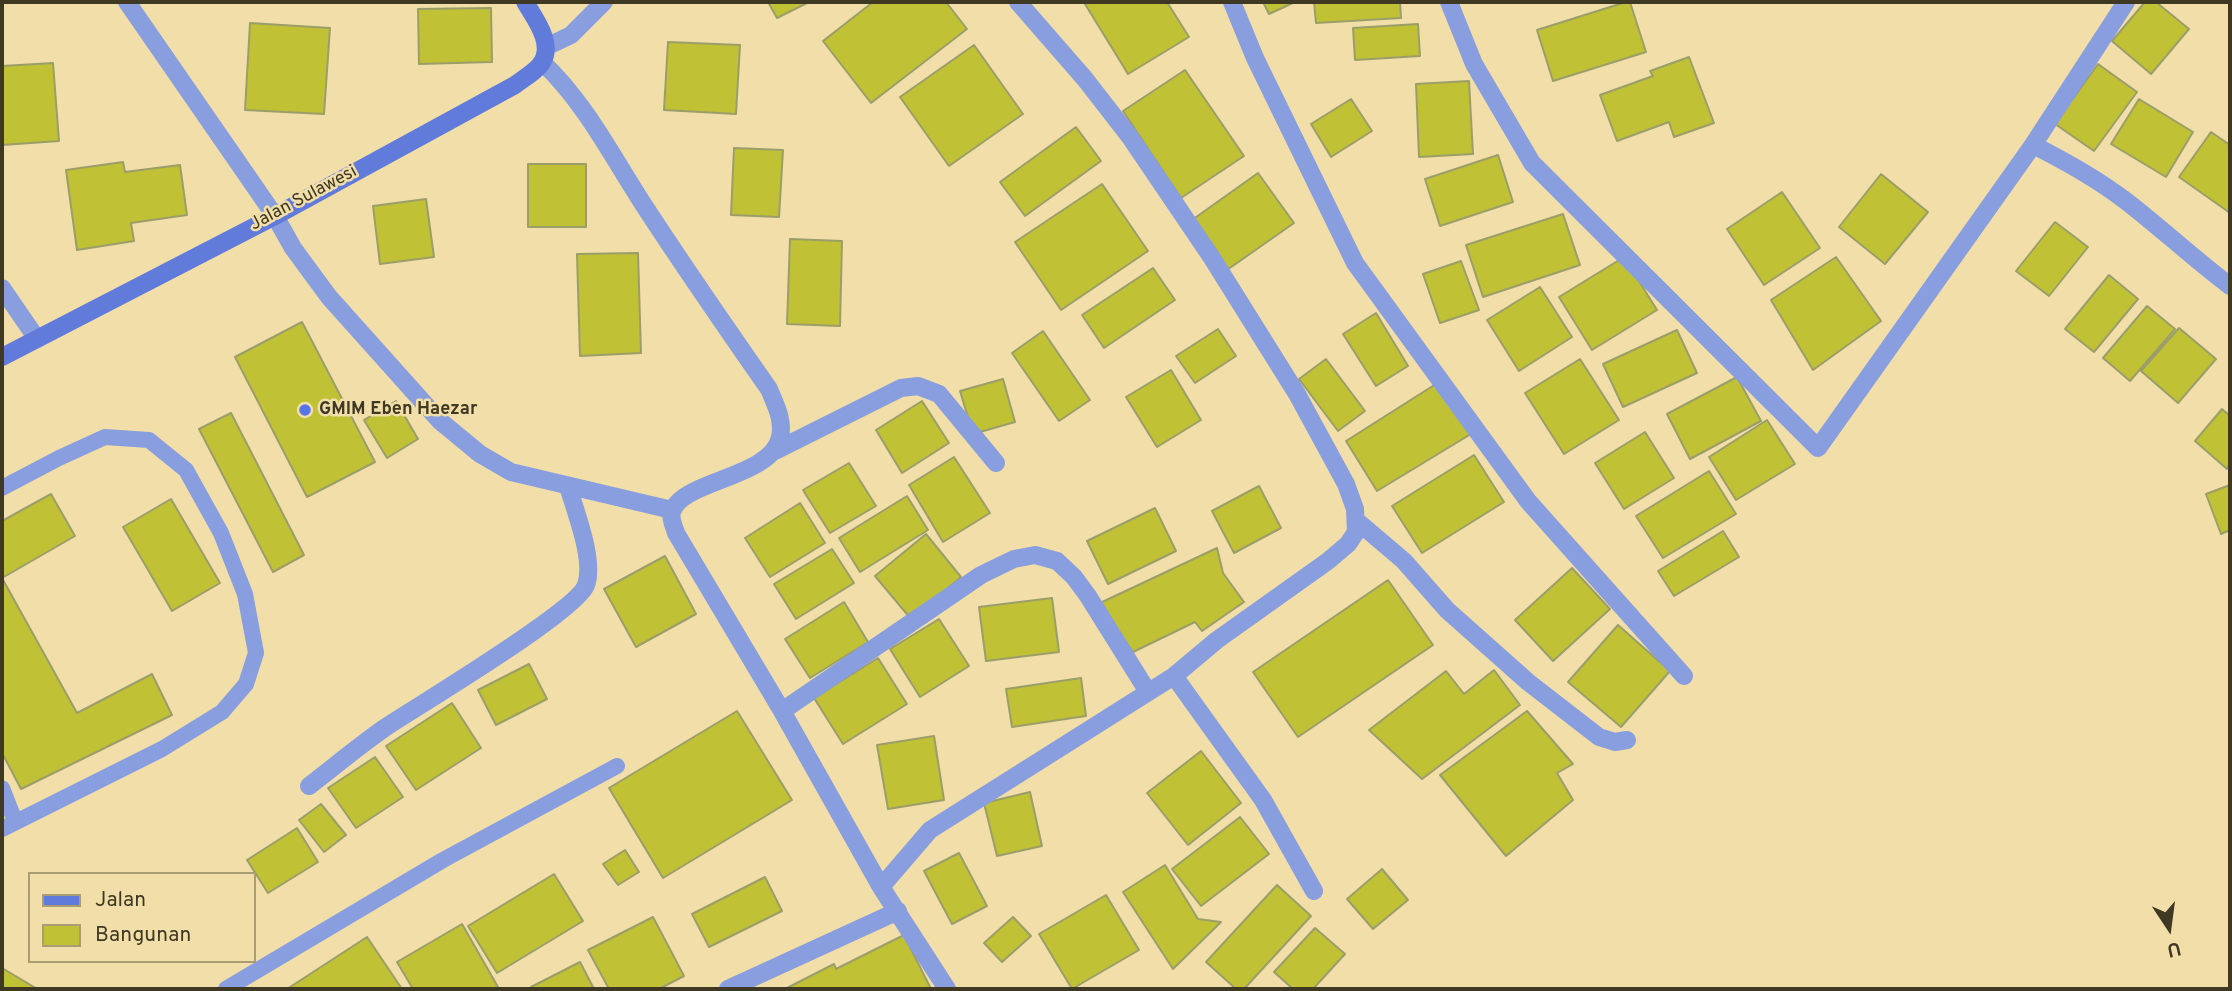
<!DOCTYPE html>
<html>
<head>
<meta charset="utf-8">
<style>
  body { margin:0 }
  #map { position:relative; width:2232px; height:991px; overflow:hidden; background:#f1dea9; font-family:Overpass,sans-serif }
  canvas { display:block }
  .frame { position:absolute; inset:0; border:4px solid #3f3822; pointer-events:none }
  .legend { position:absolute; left:28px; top:872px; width:228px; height:91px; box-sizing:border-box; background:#f1dea9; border:2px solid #aa9c73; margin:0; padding:9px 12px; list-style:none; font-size:21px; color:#3f3822 }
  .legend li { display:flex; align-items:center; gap:14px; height:35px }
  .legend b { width:35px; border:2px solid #aa9c73 }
  .north { position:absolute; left:2134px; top:893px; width:70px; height:70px; -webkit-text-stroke:5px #f1dea9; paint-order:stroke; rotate:167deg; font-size:19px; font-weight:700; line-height:28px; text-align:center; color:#3f3822 }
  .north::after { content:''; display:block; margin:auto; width:24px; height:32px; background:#3f3822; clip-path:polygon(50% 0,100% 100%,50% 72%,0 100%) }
</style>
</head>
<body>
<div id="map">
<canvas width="2232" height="991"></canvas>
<div class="frame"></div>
<ul class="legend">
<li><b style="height:9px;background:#617bda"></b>Jalan</li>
<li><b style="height:19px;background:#c0c135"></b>Bangunan</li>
</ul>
<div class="north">U</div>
</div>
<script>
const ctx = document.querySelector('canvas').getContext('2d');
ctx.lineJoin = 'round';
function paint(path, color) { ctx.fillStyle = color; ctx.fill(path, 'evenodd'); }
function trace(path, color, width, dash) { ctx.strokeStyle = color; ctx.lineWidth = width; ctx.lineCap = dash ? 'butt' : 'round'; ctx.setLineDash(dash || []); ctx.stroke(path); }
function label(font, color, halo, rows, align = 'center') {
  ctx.font = font + ' Overpass,sans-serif'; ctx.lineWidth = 5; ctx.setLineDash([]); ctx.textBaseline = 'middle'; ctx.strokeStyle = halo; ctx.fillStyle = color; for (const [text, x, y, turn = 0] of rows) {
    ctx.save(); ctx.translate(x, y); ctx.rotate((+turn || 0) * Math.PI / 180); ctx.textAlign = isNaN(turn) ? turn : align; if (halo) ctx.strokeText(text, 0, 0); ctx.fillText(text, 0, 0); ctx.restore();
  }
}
const building = new Path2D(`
  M768,2H809L777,18Z
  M873,2H946L967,29L871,103L823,41Z
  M1089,2H1167L1189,37L1128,74L1085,4Z
  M1263,2H1295L1269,14Z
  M1314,2H1400L1401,18L1316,23Z
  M1626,2H1630L1646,52L1553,81L1537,30Z
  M2145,2H2156L2189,29L2151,74L2112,41Z
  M491,8L492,62L419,64L418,9Z
  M250,23L330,28L324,114L245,110Z
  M1418,24L1420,56L1355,60L1353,28Z
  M668,42L740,45L736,114L664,110Z
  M974,45L1023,114L949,166L900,97Z
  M1689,57L1714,123L1674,137L1669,122L1617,141L1600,95L1653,76L1650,71Z
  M53,63L59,141L2,145V66Z
  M2098,64L2137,92L2094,151L2055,124Z
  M1185,70L1244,156L1181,198L1123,111Z
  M1469,81L1473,154L1419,157L1416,84Z
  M1351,99L1372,131L1331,157L1311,124Z
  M2139,99L2193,132L2166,177L2111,144Z
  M1076,127L1101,161L1025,216L1000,182Z
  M2211,132L2230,145V213L2179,177Z
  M734,148L783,150L779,217L731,215Z
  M1498,155L1513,202L1440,226L1425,179Z
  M123,162L125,172L180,165L187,215L131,223L134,241L77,250L66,170Z
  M528,164H586V227H528Z
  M1258,173L1294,223L1227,270L1192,220Z
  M1881,174L1928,212L1885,264L1839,227Z
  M1102,184L1148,251L1061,310L1015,242Z
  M1782,192L1820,248L1764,285L1727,229Z
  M426,199L434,257L380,264L373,206Z
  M1563,214L1580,265L1483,297L1466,245Z
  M2055,222L2088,247L2049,296L2016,271Z
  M790,239L842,241L840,326L787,324Z
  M638,253L641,353L580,356L577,254Z
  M1624,257L1657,310L1592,350L1559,297Z
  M1836,257L1881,321L1813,370L1771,300Z
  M1461,261L1479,310L1440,323L1423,274Z
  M1153,268L1175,300L1104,348L1082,315Z
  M2109,275L2138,299L2094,352L2065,329Z
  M1540,287L1572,337L1519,371L1487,320Z
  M2147,306L2175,329L2130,381L2103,358Z
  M1376,313L1408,366L1376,386L1343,334Z
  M302,322L375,462L307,497L235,357Z
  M2179,328L2216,359L2178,403L2141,371Z
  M1218,329L1236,356L1195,383L1176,356Z
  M1677,330L1697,373L1623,407L1603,364Z
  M1043,331L1090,400L1059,421L1012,353Z
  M1326,359L1365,411L1338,431L1299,379Z
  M1580,359L1619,420L1564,454L1525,393Z
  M1171,370L1201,420L1157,447L1126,397Z
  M1737,377L1761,421L1690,459L1667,414Z
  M1003,379L1015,422L973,434L960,391Z
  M1439,382L1471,434L1377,491L1346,441Z
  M396,401L418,439L387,458L364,420Z
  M922,401L949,443L902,473L876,430Z
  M2222,409L2230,416V465L2227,469L2195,441Z
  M231,413L304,555L273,572L199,429Z
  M1767,420L1795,464L1736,500L1709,457Z
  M1645,432L1674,478L1624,509L1595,463Z
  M1474,455L1504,502L1422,553L1392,506Z
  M954,457L990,513L943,542L909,485Z
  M849,463L876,506L830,533L803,490Z
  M1709,471L1736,514L1663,558L1636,516Z
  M2230,485V530L2221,534L2206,494Z
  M1259,486L1281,528L1234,553L1212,511Z
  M51,494L75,536L2,578L77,713L152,674L172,715L21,789L2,753V521Z
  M907,496L928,530L860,572L839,538Z
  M171,499L220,583L172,611L123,527Z
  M800,503L825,543L770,577L745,538Z
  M1155,508L1176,551L1108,584L1087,541Z
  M1723,531L1739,557L1674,596L1658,571Z
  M926,534L961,577L911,619L875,576Z
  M1217,548L1223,573L1244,602L1202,631L1195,622L1133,652L1098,604Z
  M832,549L854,583L796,619L774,584Z
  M665,556L696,614L636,647L604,589Z
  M1572,568L1610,609L1553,661L1515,620Z
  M1388,580L1433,645L1298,737L1253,672Z
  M1052,598L1059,652L986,661L979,607Z
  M844,602L868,642L810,678L785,639Z
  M939,619L969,666L920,697L890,649Z
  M1618,625L1670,671L1621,727L1568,682Z
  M878,658L907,704L843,744L814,698Z
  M529,664L547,699L496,725L478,690Z
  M1494,670L1520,705L1422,779L1369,730L1446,671L1464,694Z
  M1081,678L1086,716L1012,727L1006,689Z
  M452,703L481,748L416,790L386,746Z
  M737,711L792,800L663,878L609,788Z
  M1527,711L1573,764L1557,773L1573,800L1506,856L1440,775Z
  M934,736L944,800L888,809L877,745Z
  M1201,751L1241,803L1188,845L1147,793Z
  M375,757L403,797L356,828L328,788Z
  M1030,792L1042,846L997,856L984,803Z
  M321,804L346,835L324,852L299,820Z
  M1240,817L1269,854L1201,906L1172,869Z
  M297,828L318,862L268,893L247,860Z
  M625,850L639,872L618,885L603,864Z
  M959,853L987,906L952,924L924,871Z
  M1165,865L1198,919L1221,922L1173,969L1123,892Z
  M1382,869L1408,900L1373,929L1347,899Z
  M554,874L583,921L497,973L468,926Z
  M765,877L782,911L709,947L692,914Z
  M1277,885L1311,916L1244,989H1236L1206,962Z
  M1106,895L1139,950L1072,989L1039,934Z
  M653,917L684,976L659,989H609L588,950Z
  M1013,917L1031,936L1002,962L984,943Z
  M462,924L498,987L494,989H413L397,962Z
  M1315,928L1345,954L1313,989H1293L1274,972Z
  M904,935L931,989H785L834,964L836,969Z
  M367,937L402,989H287Z
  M580,962L594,989H532L531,987Z
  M2,968L34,987L33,989H2Z`);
const service = new Path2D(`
  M2,488L59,458L105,437L149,440L186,470L221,533L245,594L256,653L246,684L222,712L162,749L2,829
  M2,788L15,821
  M226,989L443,860L617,766`);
const minor = new Path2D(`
  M127,2L275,216L293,248L329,297L440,421L480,454L511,472L672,510
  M1232,2L1255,58L1355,263L1528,501L1684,676
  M1449,2L1474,64L1532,163L1818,448L2033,145L2126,2
  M546,47L571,35L604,2
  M542,62C585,102 613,158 645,207C685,268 727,329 769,389C775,404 784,420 780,437C772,478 681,480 672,512C670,519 674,526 676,533L782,711L881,887L947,989
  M2033,145C2065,161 2097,179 2126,201C2161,228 2194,259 2230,286
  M2,288L37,339
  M775,451L901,388L918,386L939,394L996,463
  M1357,521L1404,561L1447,610L1528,682L1599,737L1615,742L1627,740
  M1174,676L1263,800L1314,891
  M782,711L981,575L1014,559L1035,555L1057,561L1074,577L1088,596L1148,692
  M309,786C335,766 360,745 386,727C419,705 577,611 586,585C595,560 575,511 568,486
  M881,887L930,830L1174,676L1217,640L1328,561L1348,544L1356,532L1355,509L1346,484L1297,394L1212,258L1130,137L1085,79L1018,2
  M728,989L898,911`);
const secondary = new Path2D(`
  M2,357L275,216L515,85C523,79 535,72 541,64C555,44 535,19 525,2`);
const markers = [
  [305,410,7,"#5874e9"]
];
const streetNames = [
  ["Jalan Sulawesi",304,199,-28]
];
const poiNames = [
  ["GMIM Eben Haezar",319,410]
];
paint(building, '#c0c135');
trace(building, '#9c9e6a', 2);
trace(service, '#899ede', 16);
trace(minor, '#899ede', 18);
trace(secondary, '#617bda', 18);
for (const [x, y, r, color] of markers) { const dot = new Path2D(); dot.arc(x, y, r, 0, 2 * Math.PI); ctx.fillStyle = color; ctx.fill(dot); trace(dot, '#f1dea9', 2.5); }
label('18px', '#3f3822', '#f1dea9', streetNames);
label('bold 18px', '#3f3822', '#f1dea9', poiNames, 'left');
</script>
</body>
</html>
